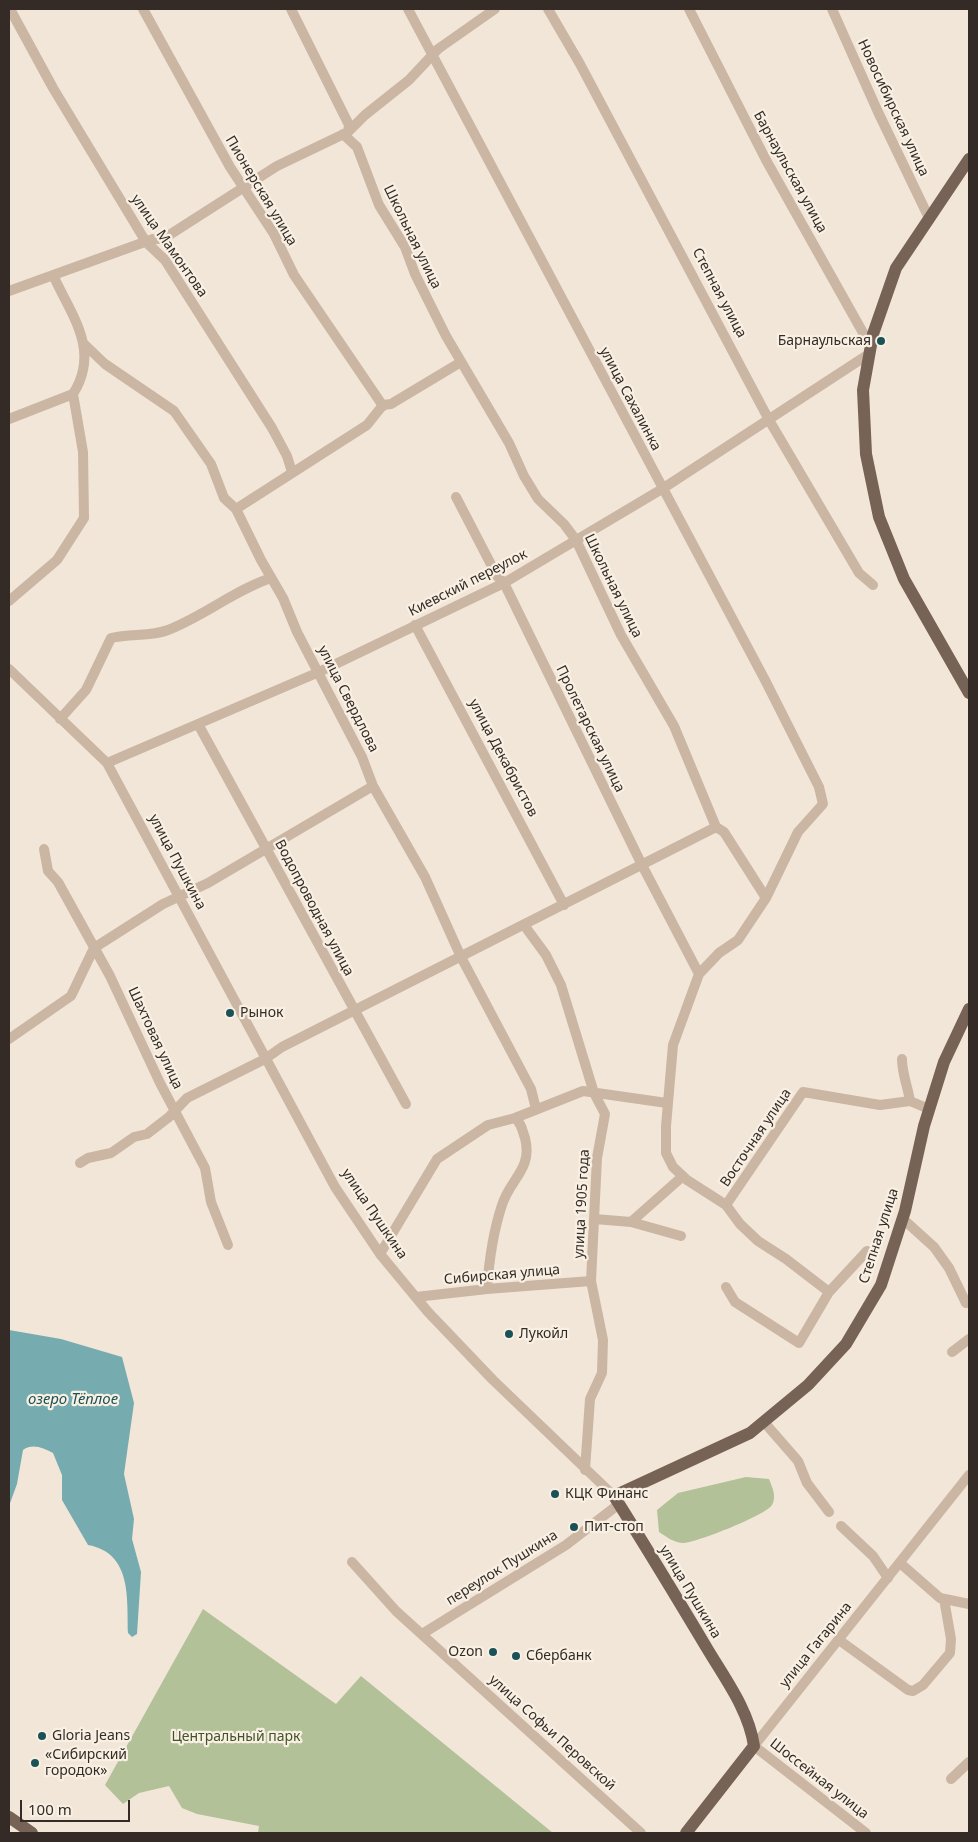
<!DOCTYPE html>
<html>
<head>
<meta charset="utf-8">
<style>
  body { margin:0 }
  #map { position:relative; width:978px; height:1842px; overflow:hidden; background:#f2e6d8; font-family:"Noto Sans",sans-serif }
  canvas { display:block }
  .frame { position:absolute; inset:0; border:10px solid #352b26; pointer-events:none }
  .scale { position:absolute; left:20px; top:1800px; width:110px; height:22px; box-sizing:border-box; border:2px solid #352b26; border-top:0; padding-left:6px; font-size:15px; line-height:18px; white-space:nowrap; color:#352b26; -webkit-text-stroke:4px #f9f0e4; paint-order:stroke }
</style>
</head>
<body>
<div id="map">
<canvas width="978" height="1842"></canvas>
<div class="frame"></div>
<div class="scale">100 m</div>
</div>
<script>
const ctx = document.querySelector('canvas').getContext('2d');
ctx.lineJoin = 'round';
function paint(path, color) { ctx.fillStyle = color; ctx.fill(path, 'evenodd'); }
function trace(path, color, width, dash) { ctx.strokeStyle = color; ctx.lineWidth = width; ctx.lineCap = dash ? 'butt' : 'round'; ctx.setLineDash(dash || []); ctx.stroke(path); }
function label(font, color, halo, rows, align = 'center') {
  ctx.font = font + ' "Noto Sans",sans-serif'; ctx.lineWidth = 4.5; ctx.setLineDash([]); ctx.textBaseline = 'middle'; ctx.strokeStyle = halo; ctx.fillStyle = color; for (const [text, x, y, turn = 0] of rows) {
    ctx.save(); ctx.translate(x, y); ctx.rotate((+turn || 0) * Math.PI / 180); ctx.textAlign = isNaN(turn) ? turn : align; if (halo) ctx.strokeText(text, 0, 0); ctx.fillText(text, 0, 0); ctx.restore();
  }
}
const green = new Path2D(`
  M746,1477L769,1479C772,1487 777,1496 772,1505C766,1515 698,1542 684,1543C674,1543 667,1537 659,1532L657,1510L678,1493Z
  M203,1609L336,1704L361,1676L553,1833H258L259,1826L197,1814L182,1808L169,1786L139,1793L123,1804L105,1785Z`);
const water = new Path2D(`
  M9,1330L61,1339L122,1357L134,1403L124,1474L134,1519L132,1539L141,1572L137,1634L132,1637L128,1633C127,1598 132,1553 88,1545L62,1500V1475L53,1453C43,1448 33,1443 23,1450L17,1484L9,1506Z`);
const minor = new Path2D(`
  M10,9L53,88L146,242L165,260L272,428L287,456L292,472
  M143,9L230,167L274,234L294,275L383,406
  M291,9L349,125L348,132
  M408,9L765,680L819,787L823,804L798,832L766,898L738,940L719,953L699,974L673,1045L666,1126V1153L673,1167L687,1180L726,1205L740,1224L758,1241L786,1259L829,1292L867,1251
  M548,9L580,64L769,420L859,573L873,585
  M689,9L766,160L871,347
  M832,9L878,112L929,218
  M343,134L357,147L379,205L405,247L415,274L446,336L509,443L524,476L538,499L564,524L576,540L621,635L674,726L716,827L724,832L766,898
  M9,291L153,239H163L277,166L348,132L365,115L409,80L438,49L495,9
  M83,343L105,364L174,411L211,464L224,498L236,509L261,560L283,598L297,632L362,757L373,786L425,877L461,957L531,1089L536,1109
  M9,419L73,394C101,350 71,315 53,275
  M456,497L497,576L504,583L642,865L699,974
  M236,509L367,425L383,405L391,404L461,362
  M9,601L57,560L84,518L83,452L73,394
  M415,625L564,905
  M9,669L107,763L335,1187L380,1254L428,1312L493,1380L614,1496
  M60,719L86,690L111,638C130,633 150,637 168,630C204,616 235,590 271,578
  M198,724L406,1104
  M107,763L319,672L504,583L662,489L869,354
  M44,849L48,871L58,882L110,976L160,1083L205,1168L211,1202L228,1245
  M524,925L546,955L561,985L594,1093L605,1114L597,1158L591,1281L603,1340L602,1373L590,1399L585,1470
  M9,1039L71,996L94,948L163,904L208,883L373,786
  M902,1059C902,1074 908,1087 910,1101
  M80,1163L88,1158L111,1153L134,1137L147,1134L169,1117L187,1098L265,1059L282,1047L716,827
  M726,1205L803,1092L880,1105L910,1101L929,1109
  M595,1219L631,1222L683,1176
  M903,1219L934,1247L949,1268L966,1303
  M631,1222L681,1236
  M380,1254L437,1159L488,1125L515,1118L583,1091L667,1103
  M726,1287L735,1302L799,1343L829,1292
  M487,1289C489,1261 493,1232 502,1205C510,1179 533,1169 525,1138C522,1130 522,1124 515,1118
  M416,1297L487,1289L591,1281
  M952,1352L969,1339
  M764,1422L798,1461L807,1483L829,1512
  M841,1526L873,1556L888,1578
  M352,1562L396,1611L641,1833
  M900,1563L940,1598L969,1604
  M422,1634L566,1545L619,1504
  M839,1640L908,1690L913,1691L923,1685L950,1653L951,1639L944,1599
  M951,1779L969,1762
  M866,1833L754,1746L969,1475`);
const major = new Path2D(`
  M969,159L896,268L873,334L863,390L866,454L879,517L904,579L969,693
  M9,1817L32,1833
  M686,1833L754,1746C749,1711 726,1680 708,1650C677,1598 646,1547 614,1496L750,1433L808,1385L846,1344L881,1285L905,1211L924,1126L944,1062L969,1009`);
const markers = [
  [881,341,5,"#1a5257"],
  [230,1013,5,"#1a5257"],
  [509,1334,5,"#1a5257"],
  [555,1494,5,"#1a5257"],
  [574,1527,5,"#1a5257"],
  [493,1652,5,"#1a5257"],
  [516,1656,5,"#1a5257"],
  [42,1736,5,"#1a5257"],
  [35,1763,5,"#1a5257"]
];
const streetNames = [
  ["Новосибирская улица",893,108,65],
  ["Барнаульская улица",790,172,61],
  ["Пионерская улица",261,191,59],
  ["Школьная улица",412,237,64],
  ["улица Мамонтова",169,246,55],
  ["Степная улица",719,293,62],
  ["улица Сахалинка",630,399,62],
  ["Киевский переулок",468,583,-27],
  ["Школьная улица",613,586,64],
  ["улица Свердлова",348,699,63],
  ["Пролетарская улица",590,729,64],
  ["улица Декабристов",503,758,62],
  ["улица Пушкина",177,862,62],
  ["Водопроводная улица",314,908,62],
  ["Шахтовая улица",155,1038,65],
  ["Восточная улица",756,1138,-56],
  ["улица 1905 года",582,1204,-87],
  ["улица Пушкина",374,1214,56],
  ["Степная улица",879,1236,-72],
  ["Сибирская улица",502,1275,-5],
  ["переулок Пушкина",502,1568,-32],
  ["улица Пушкина",690,1592,59],
  ["улица Гагарина",816,1645,-51],
  ["улица Софьи Перовской",552,1733,42],
  ["Шоссейная улица",819,1779,38]
];
const poiNames = [
  ["Барнаульская",871,341,"right"],
  ["Рынок",240,1013],
  ["Лукойл",519,1334],
  ["КЦК Финанс",565,1494],
  ["Пит-стоп",584,1527],
  ["Ozon",483,1652,"right"],
  ["Сбербанк",526,1656],
  ["Gloria Jeans",52,1736],
  ["«Сибирский",45,1755],
  ["городок»",45,1771]
];
const parkNames = [
  ["Центральный парк",236,1737]
];
const waterNames = [
  ["озеро Тёплое",73,1400]
];
paint(green, '#b2c197');
paint(water, '#76acaf');
trace(minor, '#cab6a3', 10);
trace(major, '#776256', 12);
for (const [x, y, r, color] of markers) { const dot = new Path2D(); dot.arc(x, y, r, 0, 2 * Math.PI); ctx.fillStyle = color; ctx.fill(dot); trace(dot, '#f9f0e4', 2); }
label('14px', '#352b26', '#f9f0e4', streetNames);
label('14px', '#352b26', '#f9f0e4', poiNames, 'left');
label('14px', '#435329', '#f9f0e4', parkNames);
label('italic 15px', '#1a5257', '#f9f0e4', waterNames);
</script>
</body>
</html>
